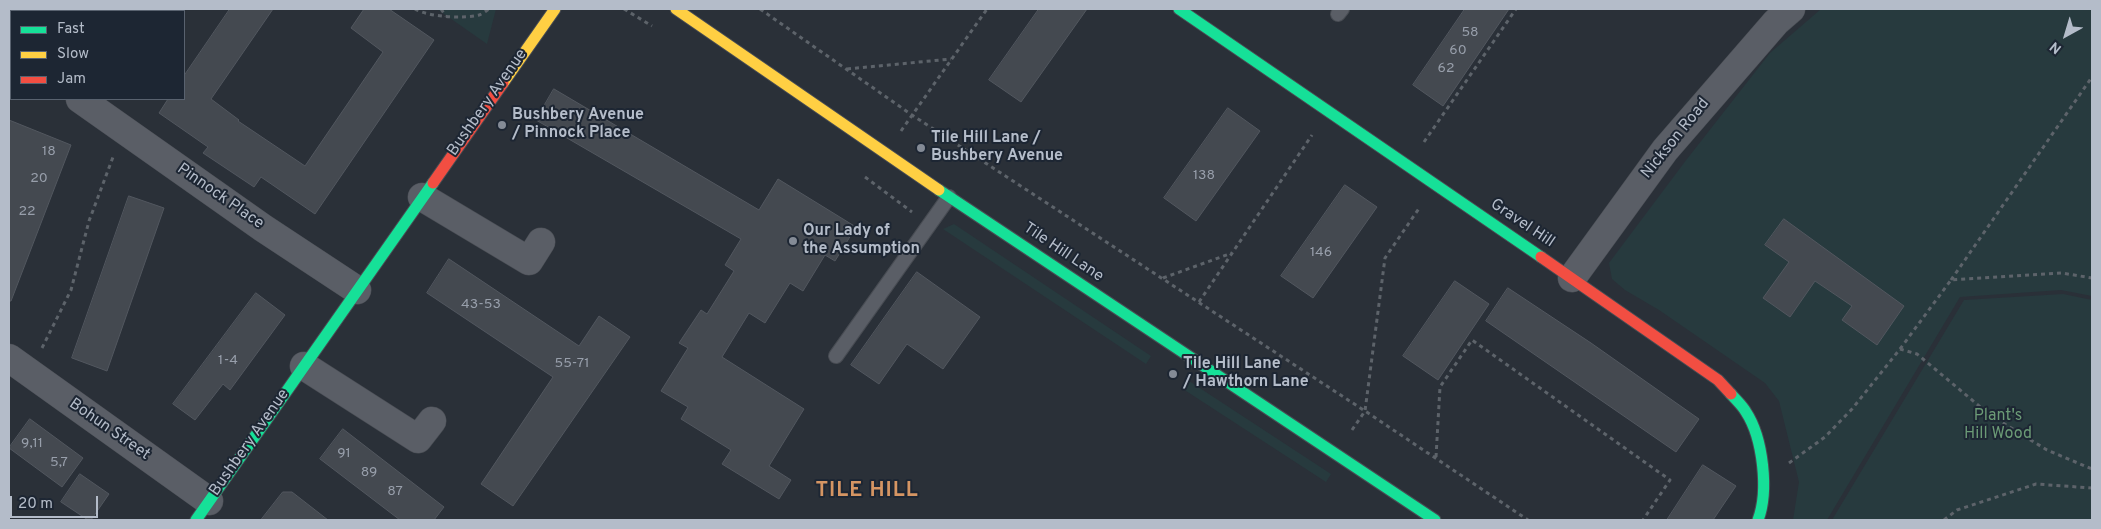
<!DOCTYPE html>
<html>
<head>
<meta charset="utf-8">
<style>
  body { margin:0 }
  #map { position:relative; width:2101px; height:529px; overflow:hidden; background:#2a3038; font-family:Overpass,sans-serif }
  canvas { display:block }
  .frame { position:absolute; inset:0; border:10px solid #b4bcc9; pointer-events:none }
  .legend { position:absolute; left:10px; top:10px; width:175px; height:90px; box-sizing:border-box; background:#1d2633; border:1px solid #59626f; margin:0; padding:6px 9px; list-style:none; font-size:15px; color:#b4bcc9 }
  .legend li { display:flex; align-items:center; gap:10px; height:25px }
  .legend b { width:25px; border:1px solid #59626f }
  .north { position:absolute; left:2041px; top:10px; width:50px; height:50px; -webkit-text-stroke:4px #1d2633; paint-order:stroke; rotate:219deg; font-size:14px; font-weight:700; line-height:20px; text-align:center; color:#b4bcc9 }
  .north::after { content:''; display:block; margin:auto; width:18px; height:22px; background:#b4bcc9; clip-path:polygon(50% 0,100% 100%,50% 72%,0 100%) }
  .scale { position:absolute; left:10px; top:496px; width:88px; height:22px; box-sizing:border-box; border:2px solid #b4bcc9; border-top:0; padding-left:6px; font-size:15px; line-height:18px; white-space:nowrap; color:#b4bcc9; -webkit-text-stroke:4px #1d2633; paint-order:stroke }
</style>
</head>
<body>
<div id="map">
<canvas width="2101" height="529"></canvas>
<div class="frame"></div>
<ul class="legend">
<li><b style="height:6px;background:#16e098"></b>Fast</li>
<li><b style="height:6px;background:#ffcf43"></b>Slow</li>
<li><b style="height:6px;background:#f24e42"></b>Jam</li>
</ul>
<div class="north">N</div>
<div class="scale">20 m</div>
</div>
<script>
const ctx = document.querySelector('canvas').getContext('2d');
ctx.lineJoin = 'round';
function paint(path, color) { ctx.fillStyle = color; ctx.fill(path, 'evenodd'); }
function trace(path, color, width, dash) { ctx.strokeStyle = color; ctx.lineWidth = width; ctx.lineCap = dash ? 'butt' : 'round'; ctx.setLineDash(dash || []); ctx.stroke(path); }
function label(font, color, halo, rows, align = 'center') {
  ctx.font = font + ' Overpass,sans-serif'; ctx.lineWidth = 4; ctx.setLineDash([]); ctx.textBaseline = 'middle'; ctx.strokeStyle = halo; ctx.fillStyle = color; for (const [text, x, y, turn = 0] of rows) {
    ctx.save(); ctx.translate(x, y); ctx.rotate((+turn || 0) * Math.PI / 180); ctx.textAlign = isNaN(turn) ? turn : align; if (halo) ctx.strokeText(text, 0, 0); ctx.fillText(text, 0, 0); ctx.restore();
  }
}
const green = new Path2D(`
  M437,9H496L487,44Z
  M1821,9H2092V296L2061,290L1960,297L1827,520H1793L1799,482L1779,401L1765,383L1659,310L1625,290L1612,279L1609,263L1687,159L1770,53Z
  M954,224L1151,356L1146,364L943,229Z
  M2063,294L2092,300V520H1832L1964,300Z
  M1189,381L1331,474L1326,482L1183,389Z`);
const building = new Path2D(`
  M230,9H273L211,99L239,120L238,121L305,166L383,52L351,28L364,9H389L434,40L315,214L261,177L254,187L203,153L208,147L159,113L168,99H184V76Z
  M1039,9H1087L1021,102L989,80Z
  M1465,9H1509L1443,106L1413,85Z
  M554,89L759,210L778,179L856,227L835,261L825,255L803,291L790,283L765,323L749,313L722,357L804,409L769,466L791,480L779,499L722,464L731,450L681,419L688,407L661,391L688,348L679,343L701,310L707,314L734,271L725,265L741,239L536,120Z
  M1228,108L1260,131L1196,221L1164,198Z
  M9,120L71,145L11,301H9Z
  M1345,185L1377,207L1313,298L1281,276Z
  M129,196L164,208L107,371L72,358Z
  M1784,219L1904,306L1877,345L1842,320L1852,306L1815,281L1790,317L1763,298L1789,262L1765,245Z
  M449,259L579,346L599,316L630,337L513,506L481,484L553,377L427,293Z
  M917,272L980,317L943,369L907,344L879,384L851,365Z
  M1455,281L1489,304L1438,380L1403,356Z
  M1508,288L1591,343L1699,419L1676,452L1486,321Z
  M256,293L285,315L230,390L223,384L195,420L173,404Z
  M30,419L83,458L62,487L9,448Z
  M343,429L444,507L434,520H400L320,459Z
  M1703,465L1736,486L1713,520H1667Z
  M80,474L109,494L91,520H88L61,502Z
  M283,492H292L328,520H261Z`);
const path = new Path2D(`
  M415,9C428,17 464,19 479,15C482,14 486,11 489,9
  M441,9L446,16
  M624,9L652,26
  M760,9L912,115L1365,411L1528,520
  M847,69L951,59
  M901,131L987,9
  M1424,142L1516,9
  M865,177L912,212
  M1163,278L1232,253
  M1951,280L2092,77
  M1199,302L1312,135
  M42,348L71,290L89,221L113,157
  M1900,349L1951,280L2062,273L2092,278
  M1352,430L1365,411L1385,258L1420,207
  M1436,457L1440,387L1472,340L1670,480L1643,520
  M1789,463L1825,437L1852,409L1900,349L1917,354L1990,415L2047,450L2092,469
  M1944,520L1957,510L2036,484L2092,488`);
const lane = new Path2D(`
  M1338,14L1342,9
  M836,356L949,197`);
const street = new Path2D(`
  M152,11L154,9
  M9,48L11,50
  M80,99L263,228L357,290
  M422,197L529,261L541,242
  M1572,278L1665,150L1776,22L1791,9
  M9,358L209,501
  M304,366L418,439L432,421`);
const fast = new Path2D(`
  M1179,9L1541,257
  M939,190L1435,520
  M1731,394C1736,400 1742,405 1746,412C1763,438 1769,491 1758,520
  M196,520L433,183`);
const slow = new Path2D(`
  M676,9L939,190
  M503,83L555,9`);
const jam = new Path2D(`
  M433,183L503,83
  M1541,257L1718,380L1731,394`);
const markers = [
  [502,125,5,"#848b96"],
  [921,148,5,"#848b96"],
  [793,241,5,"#848b96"],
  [1173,374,5,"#848b96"]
];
const numberNames = [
  ["58",1470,33],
  ["60",1458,51],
  ["62",1446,69],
  ["18",49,152],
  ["138",1204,176],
  ["20",39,179],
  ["22",27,212],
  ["146",1321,253],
  ["43-53",481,305],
  ["1-4",228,361],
  ["55-71",572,364],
  ["9,11",32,444],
  ["91",344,454],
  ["5,7",59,463],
  ["89",369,473],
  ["87",395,492]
];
const streetNames = [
  ["Bushbery Avenue",488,103,-55],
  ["Nickson Road",1676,139,-51],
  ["Pinnock Place",220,197,35],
  ["Gravel Hill",1522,224,34],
  ["Tile Hill Lane",1063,253,34],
  ["Bohun Street",109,430,35],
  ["Bushbery Avenue",250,443,-55]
];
const poiNames = [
  ["Bushbery Avenue",512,116],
  ["/ Pinnock Place",512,134],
  ["Tile Hill Lane /",931,139],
  ["Bushbery Avenue",931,157],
  ["Our Lady of",803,232],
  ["the Assumption",803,250],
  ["Tile Hill Lane",1183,365],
  ["/ Hawthorn Lane",1183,383]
];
const parkNames = [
  ["Plant's",1998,417],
  ["Hill Wood",1998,435]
];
const districtNames = [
  ["TILE HILL",867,492]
];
paint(green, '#273a3e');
paint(building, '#444950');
trace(building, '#52575f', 1);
trace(lane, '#484c53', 16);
trace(street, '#484c53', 29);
trace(fast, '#484c53', 13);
trace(slow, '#484c53', 13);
trace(jam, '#484c53', 13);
trace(path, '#5d636a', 3, [4, 4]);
trace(lane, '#5a5e66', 14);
trace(street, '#5a5e66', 28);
trace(fast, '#16e098', 11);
trace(slow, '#ffcf43', 11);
trace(jam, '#f24e42', 11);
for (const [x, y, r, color] of markers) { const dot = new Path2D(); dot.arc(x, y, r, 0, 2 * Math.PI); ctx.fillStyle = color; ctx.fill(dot); trace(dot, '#1d2633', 2); }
label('14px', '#989fab', null, numberNames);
label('16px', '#b4bcc9', '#1d2633', streetNames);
label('bold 16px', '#b4bcc9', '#1d2633', poiNames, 'left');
label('16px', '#6b9a76', '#1d2633', parkNames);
ctx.letterSpacing = '1px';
label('bold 21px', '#d59563', '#1d2633', districtNames);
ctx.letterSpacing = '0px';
</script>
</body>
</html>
